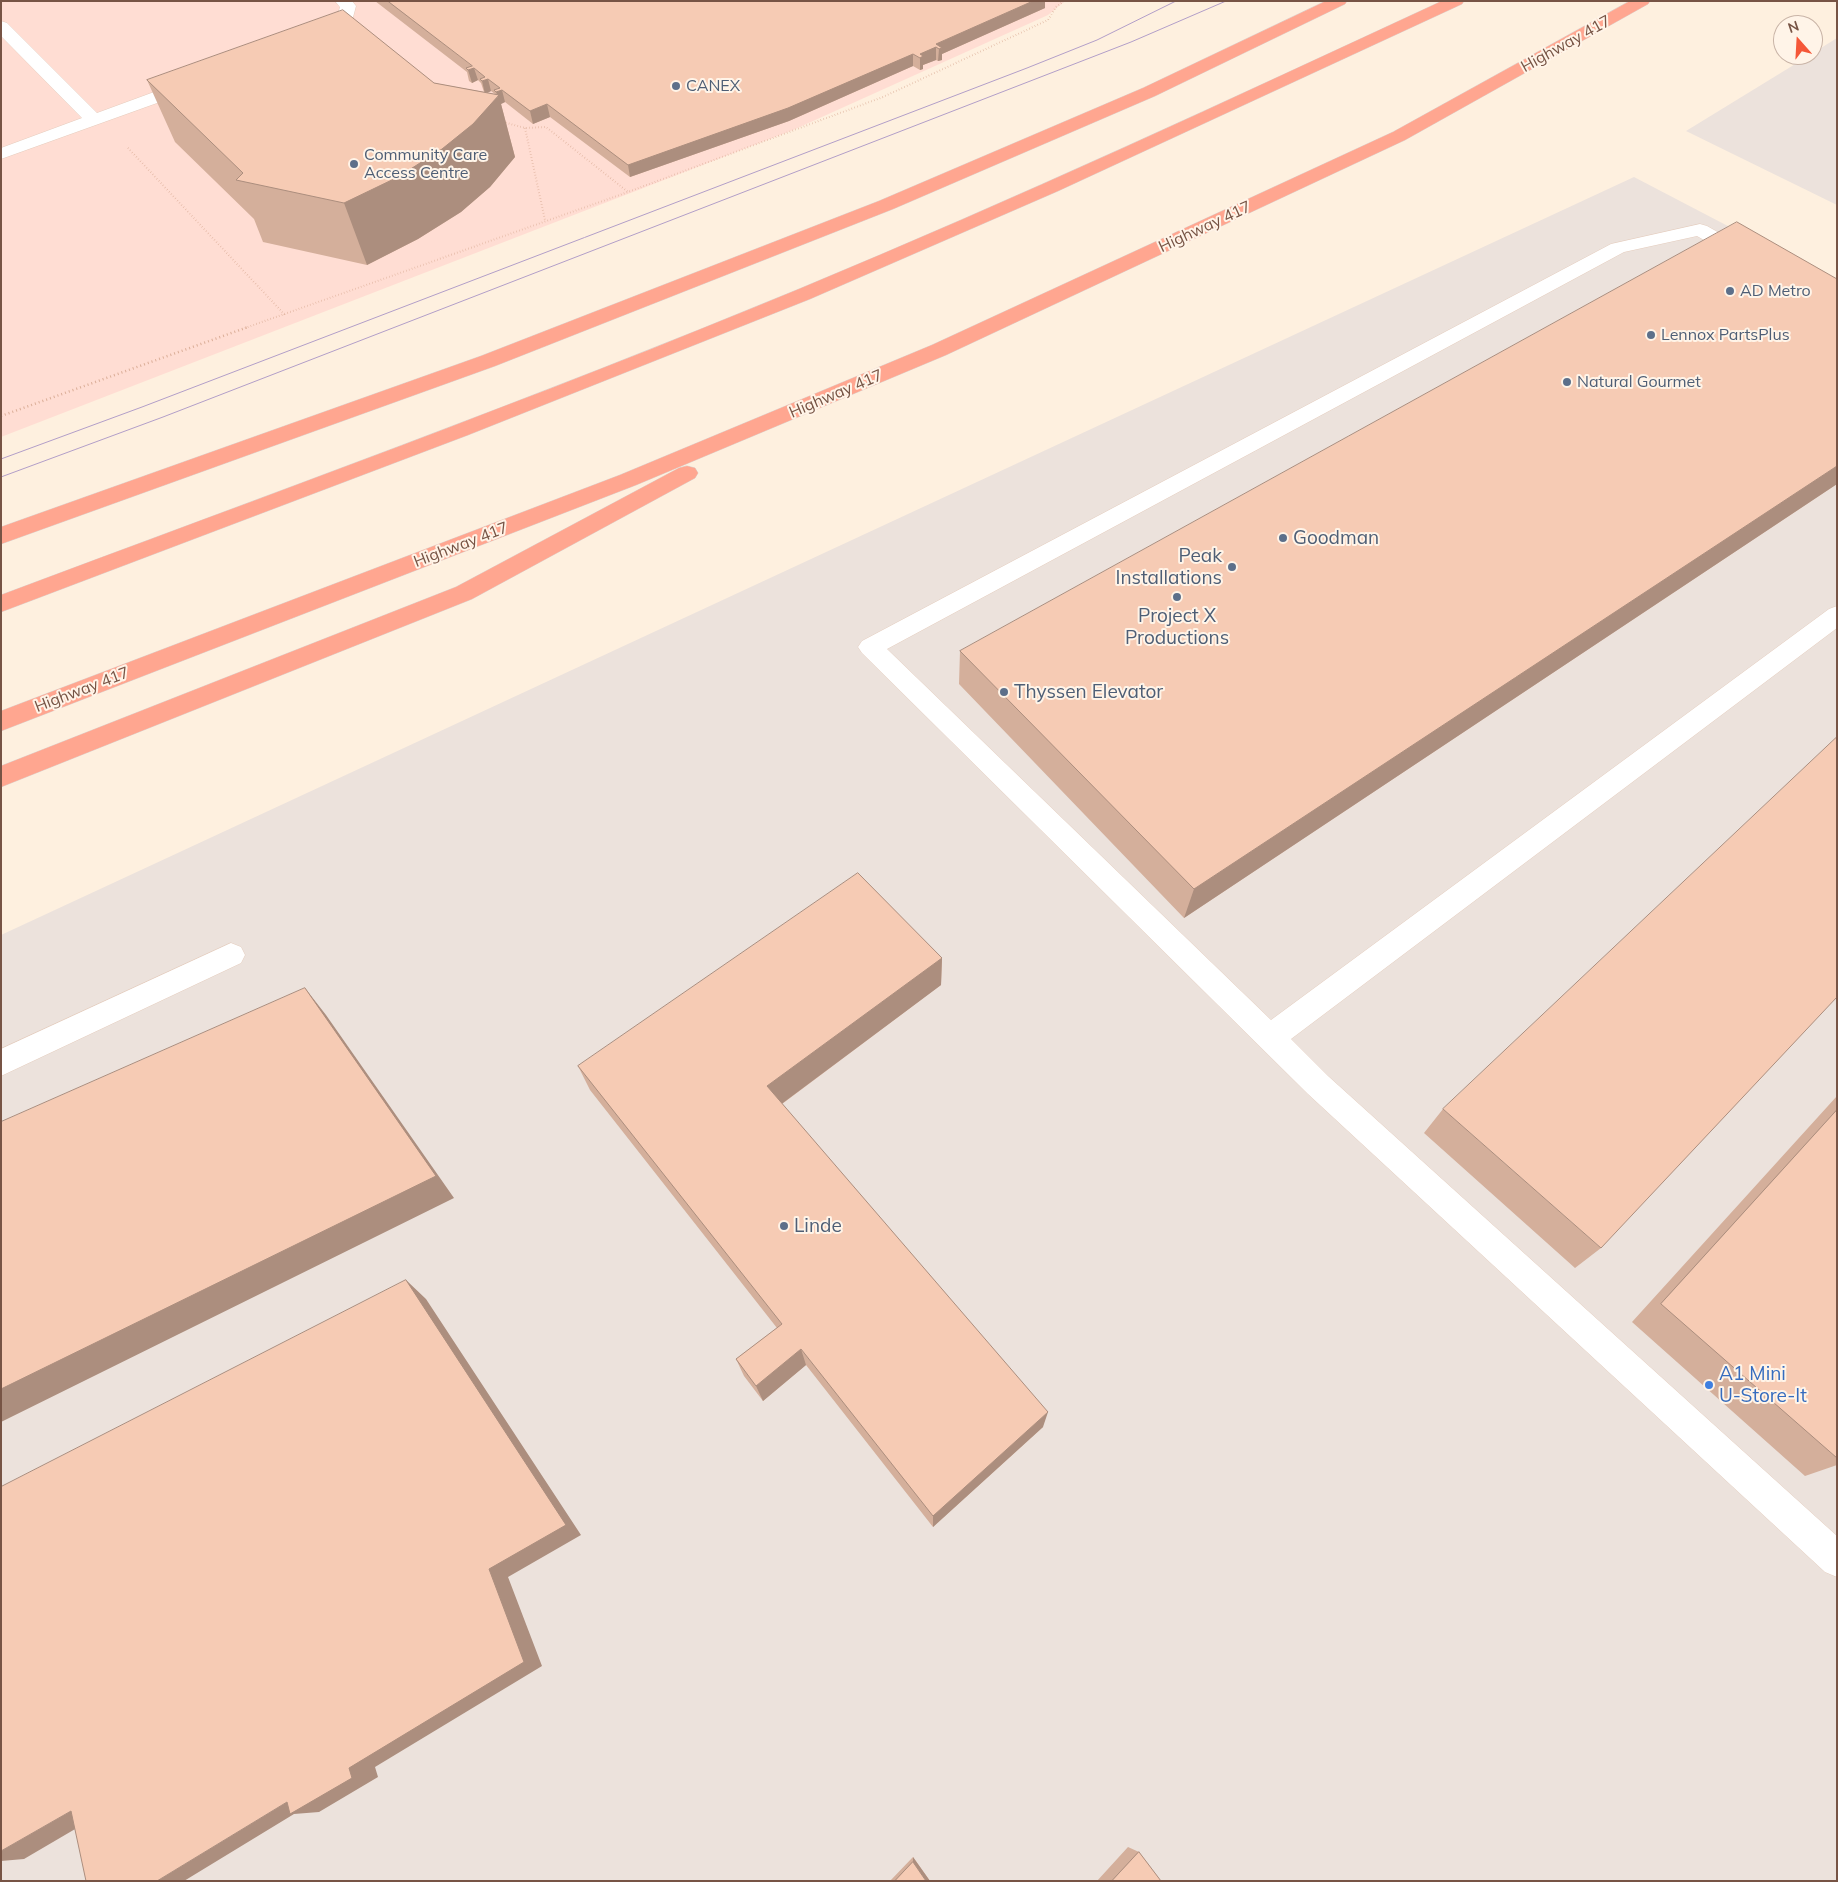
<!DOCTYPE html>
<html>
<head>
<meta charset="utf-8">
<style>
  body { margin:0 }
  #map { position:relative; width:1838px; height:1882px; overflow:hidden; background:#fef0df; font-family:Mulish,sans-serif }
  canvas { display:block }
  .frame { position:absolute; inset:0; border:2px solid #775445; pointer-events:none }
  .north { position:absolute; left:1773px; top:15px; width:50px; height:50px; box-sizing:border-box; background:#fff4e8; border:1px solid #c9b4a7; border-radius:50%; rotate:341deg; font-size:14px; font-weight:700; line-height:20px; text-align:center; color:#775445 }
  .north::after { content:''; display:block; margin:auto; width:18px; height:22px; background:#f55738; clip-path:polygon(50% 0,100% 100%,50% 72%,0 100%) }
</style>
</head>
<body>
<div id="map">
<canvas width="1838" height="1882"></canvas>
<div class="frame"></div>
<div class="north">N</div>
</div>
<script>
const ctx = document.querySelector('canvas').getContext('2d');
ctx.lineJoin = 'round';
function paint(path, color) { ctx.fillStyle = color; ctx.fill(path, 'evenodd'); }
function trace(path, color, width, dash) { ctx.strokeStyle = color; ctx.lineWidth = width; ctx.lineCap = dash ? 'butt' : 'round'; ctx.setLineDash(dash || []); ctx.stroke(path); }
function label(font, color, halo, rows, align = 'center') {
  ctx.font = font + ' Mulish,sans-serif'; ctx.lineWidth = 4; ctx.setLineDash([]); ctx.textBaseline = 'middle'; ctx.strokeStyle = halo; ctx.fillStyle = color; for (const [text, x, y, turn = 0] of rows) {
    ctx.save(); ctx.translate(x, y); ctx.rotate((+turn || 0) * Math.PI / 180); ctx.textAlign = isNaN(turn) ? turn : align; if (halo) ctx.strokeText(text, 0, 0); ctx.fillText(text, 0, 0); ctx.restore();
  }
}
const commercial = new Path2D(`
  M1,1H1065L1048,15L793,130L1,437Z`);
const industrial = new Path2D(`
  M1837,38V205L1686,131L1810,55H1813V53Z
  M1634,177L1837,283V1881H1V935Z`);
const pathFar1 = new Path2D(`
  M503,122L525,128L546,127L628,192
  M525,128L545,220
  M128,148L285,315
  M245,328L628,192L883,97L1048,20L1056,7L1064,1`);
const path = new Path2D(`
  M1,416L248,327`);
const lane = new Path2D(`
  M335,1H352L356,6L349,32C343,40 328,44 319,42L317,38L319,34L334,29L340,7Z
  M1,21L7,23L97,113L184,81L190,80L196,81L199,85L196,89L1,159V148L82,118L1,36Z
  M1700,224L1707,226L1751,251L1754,255L1751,259L1744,261L1737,259L1697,236L1624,252L887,649L1271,1020L1829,609L1837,606V628L1291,1039L1328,1076L1837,1536V1577L1825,1572L1308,1094L862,653L858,647L862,641L1611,244Z
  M231,943L241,947L245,955L241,963L1,1076V1049Z`);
const highway = new Path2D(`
  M1326,1H1347L1345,4L1155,96L893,209L495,366L1,544V527L481,356L879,201L1143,88Z
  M1442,1H1464L1462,4L1058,191L810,299L468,435L1,612V595C268,495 536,398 799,289C1016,199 1229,100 1442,1Z
  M1630,1H1650L1648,4L1405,140L946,355L636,485L1,731V711L620,475L932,345L1393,132Z
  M687,466L695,468L698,473L695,478L472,599L1,787V766L456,587L679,468Z`);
const tram = new Path2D(`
  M1,459L142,407L1027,68L1097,40L1176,1
  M1,477L163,417L1131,42L1226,1`);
const wall = new Path2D(`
  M375,1H1045V8L942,54V60L938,61L936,60L923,65V69L920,70L913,66L789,121L630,177L550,117L533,124L505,102L501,104L515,157L490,187L461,212L418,239L367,265L263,242L254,219L175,142L147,80L434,83L484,92L481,83L478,80L472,83L469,81L467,72ZM491,91L495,94L487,93Z
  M1837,279V484L1184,918L959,684L960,651Z
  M942,958L941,985L782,1104L1043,1427L933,1527L806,1365L763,1401L744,1376L736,1359L777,1328L590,1090L578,1066Z
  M1837,1096V1465L1805,1476L1632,1322Z
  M1443,1109L1601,1248L1575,1268L1424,1133Z
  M1128,1847L1139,1852L1161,1881H1097Z
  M913,1857L930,1881H890Z`);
const shadedWall = new Path2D(`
  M1033,1H1045V8L942,54V60L938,61L939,49L936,47V60L923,65V69L920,70V54L936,44Z
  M913,54V66L789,121L630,177L628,165Z
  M474,68L478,80L472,83L468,70Z
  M488,79L491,91L485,94L482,81Z
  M502,90L505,102L501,104L515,157L490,187L461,212L418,239L367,265L344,203L498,97L496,92Z
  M547,104L550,117L533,124L530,111Z
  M1837,466V484L1184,918L1194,889Z
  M942,958L941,985L772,1111L767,1086Z
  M305,988L326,1015L454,1198L1,1422V1389Z
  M406,1280L426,1299L581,1535L508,1577L542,1666L375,1767L378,1777L319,1812L294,1814L184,1881H157L287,1802L349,1768L489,1569Z
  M801,1349L806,1365L763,1401L756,1386Z
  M1048,1412L1043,1427L933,1527V1516Z
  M111,1808L24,1859L1,1861V1851L71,1811Z
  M913,1857L930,1881H926L913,1862Z`);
const building = new Path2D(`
  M388,1H1033L936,44L942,48L939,49L936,47L920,54L923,56L920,58L913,54L788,108L628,165L547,104L530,111L502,90L496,92L494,90L500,88L488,79L482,81L480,79L485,77L474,68L468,70L466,68L472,66Z
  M343,10L434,83L499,95L473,124L442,149L398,177L344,203L236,180L243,173L147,80Z
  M1737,222L1837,279V466L1194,889L960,651Z
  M1837,737V997L1601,1248L1443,1109Z
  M858,873L942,958L767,1086L1048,1412L933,1516L801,1349L756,1386L736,1359L782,1324L578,1066Z
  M305,988L436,1176L1,1389V1122Z
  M1837,1110V1458L1661,1304Z
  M406,1280L566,1525L489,1569L524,1662L349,1768L352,1778L290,1814L287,1802L157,1881H86L71,1811L1,1851V1487Z
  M1139,1852L1161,1881H1112Z
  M913,1862L926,1881H895Z`);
const markers = [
  [676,86,5,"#5c6f8a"],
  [354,164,5,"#5c6f8a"],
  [1730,291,5,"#5c6f8a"],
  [1651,335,5,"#5c6f8a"],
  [1567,382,5,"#5c6f8a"],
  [1283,538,5,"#5c6f8a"],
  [1232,567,5,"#5c6f8a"],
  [1177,597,5,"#5c6f8a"],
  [1004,692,5,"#5c6f8a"],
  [784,1226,5,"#5c6f8a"],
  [1709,1385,5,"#3f7fe0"]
];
const farStreetnames = [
  ["Highway 417",1566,44,-29],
  ["Highway 417",1205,227,-25],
  ["Highway 417",836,394,-23],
  ["Highway 417",461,545,-21],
  ["Highway 417",82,690,-21]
];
const farServicenames = [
  ["CANEX",686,86],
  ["Community Care",364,155],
  ["Access Centre",364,173],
  ["AD Metro",1740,291],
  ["Lennox PartsPlus",1661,335],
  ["Natural Gourmet",1577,382]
];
const serviceNames = [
  ["Goodman",1293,538],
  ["Peak",1222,556,"right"],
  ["Installations",1222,578,"right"],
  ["Project X",1177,616,"center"],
  ["Productions",1177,638,"center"],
  ["Thyssen Elevator",1014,692],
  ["Linde",794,1226]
];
const shopNames = [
  ["A1 Mini",1719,1374],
  ["U-Store-It",1719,1396]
];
paint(commercial, '#ffddd3');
paint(industrial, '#ece2dc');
trace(lane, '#e5cdbe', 1);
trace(highway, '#dcd3cf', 1);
trace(pathFar1, '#dbae98', 2, [0.5, 2.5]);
trace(path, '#dbae98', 2.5, [1, 3]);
paint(lane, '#fff');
paint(highway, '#ffa690');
trace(tram, '#b29ec8', 1);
paint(wall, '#d4af9b');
paint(shadedWall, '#ac8e7e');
paint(building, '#f6cbb4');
trace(building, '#ac8e7e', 1);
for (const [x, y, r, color] of markers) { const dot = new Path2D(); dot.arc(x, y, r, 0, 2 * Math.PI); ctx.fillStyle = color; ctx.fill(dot); trace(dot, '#fff4e8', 2); }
label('16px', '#775445', '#fff4e8', farStreetnames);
label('16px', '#4e5e75', '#fff4e8', farServicenames, 'left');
label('19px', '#4e5e75', '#fff4e8', serviceNames, 'left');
label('19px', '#366cbe', '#fff4e8', shopNames, 'left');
</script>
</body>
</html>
